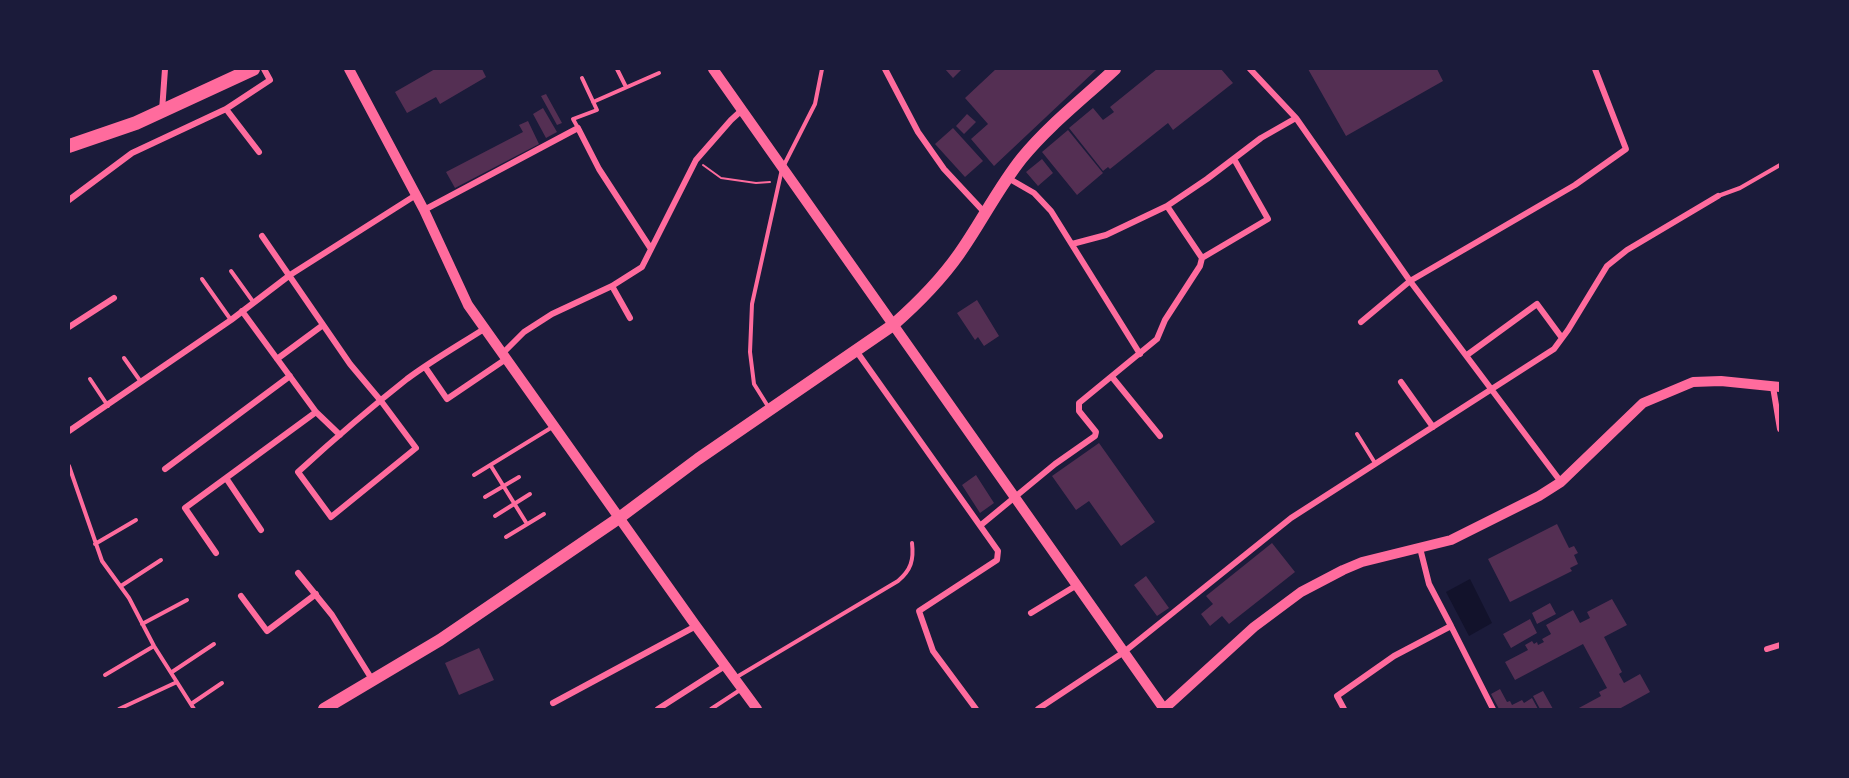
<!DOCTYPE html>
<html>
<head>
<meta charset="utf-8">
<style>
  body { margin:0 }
  #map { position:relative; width:1849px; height:778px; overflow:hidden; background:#1b1b3a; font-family:"Sofia Sans Condensed",sans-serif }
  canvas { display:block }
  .frame { position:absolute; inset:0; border:70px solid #1b1b3a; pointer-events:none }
</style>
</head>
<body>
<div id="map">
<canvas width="1849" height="778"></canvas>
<div class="frame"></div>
</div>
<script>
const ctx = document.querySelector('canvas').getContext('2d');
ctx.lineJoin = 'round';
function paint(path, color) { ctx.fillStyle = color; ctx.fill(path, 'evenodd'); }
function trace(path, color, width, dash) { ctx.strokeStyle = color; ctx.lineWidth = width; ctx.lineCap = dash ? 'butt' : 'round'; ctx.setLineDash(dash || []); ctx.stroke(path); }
const water = new Path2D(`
  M1470,579L1492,623L1469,636L1446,592Z`);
const building = new Path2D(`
  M435,69H482L486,77L440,104L436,97L407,113L395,92Z
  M945,69H962L953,78Z
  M996,69H1097L994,166L971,139L988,124L965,98Z
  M1157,69H1221L1233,83L1173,130L1168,123L1110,169L1108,167L1103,171L1069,128L1093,108L1103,120L1114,112L1110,107Z
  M1308,69H1437L1443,81L1346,136Z
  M546,94L562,123L557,125L541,96Z
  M543,108L557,132L546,138L533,114Z
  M967,114L976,122L964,134L956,126Z
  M528,121L539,144L455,188L446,172L523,132L519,125Z
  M953,128L983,161L965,177L935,144Z
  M1068,130L1103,173L1077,195L1042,152Z
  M1042,159L1053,173L1038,186L1026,172Z
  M977,300L999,336L984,346L978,337L975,340L957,313Z
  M1099,443L1155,522L1121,546L1089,501L1076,510L1052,476Z
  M976,475L994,503L980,513L962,485Z
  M1557,524L1569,548L1574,546L1578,553L1574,555L1578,564L1570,568L1572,571L1510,602L1488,559Z
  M1272,543L1295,572L1229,624L1222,616L1210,626L1201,614L1213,604L1206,596Z
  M1146,576L1169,608L1157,616L1134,585Z
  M1612,599L1627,625L1604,637L1622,672L1619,674L1624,683L1640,674L1650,692L1619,709H1577L1601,696L1599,692L1607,688L1583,644L1515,680L1505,662L1528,650L1525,645L1532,641L1534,644L1537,642L1538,645L1544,642L1542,639L1551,634L1546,625L1573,610L1580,623L1590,618L1587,612Z
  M1550,603L1556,614L1537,624L1532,613Z
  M1530,619L1537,633L1511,648L1503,634Z
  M479,648L494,680L459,695L445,663Z
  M1500,689L1507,702L1510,701L1512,705L1522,700L1524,703L1532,698L1538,709H1499L1491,694Z
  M1543,691L1553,709H1540L1533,696Z`);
const path = new Path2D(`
  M703,165L721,178L756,183L770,182`);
const service = new Path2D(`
  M617,69L626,87
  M593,102L659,73
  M578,128L573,119L597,110L582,78
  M1718,196L1740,188L1780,165
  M231,271L254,303
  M202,279L231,320
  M124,358L141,382
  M90,379L108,406
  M769,408L754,384L750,352L752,304L782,169L815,104L822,69
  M1357,434L1375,463
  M69,466L102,561L129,598L154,646L194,709
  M491,466L527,524
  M474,475L554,426
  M485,497L519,477
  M495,516L530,494
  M506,537L544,514
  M95,544L136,520
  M121,586L161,560
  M142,624L187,600
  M172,672L214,644
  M105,675L154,646
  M735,678L898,581C911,570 914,560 912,543
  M191,704L222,683
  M119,709L177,682
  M711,709L740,690`);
const minor = new Path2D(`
  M885,69L918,132L944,169L985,213
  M1250,69L1296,118L1410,281L1561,482
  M226,109L259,152
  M162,111L165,69
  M1008,178L1034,193L1051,211L1140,354
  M69,200L132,153L226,109L270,80L264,69
  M1167,206L1202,258
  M424,210L578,128L599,169L651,249
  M262,236L350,364L381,401L416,448L331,517L298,472C333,440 369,409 407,379C431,361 459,345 484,329
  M1072,244L1106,235L1167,206L1207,179L1261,138L1296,118
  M612,286L630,318
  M242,311L316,412L340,435
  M1361,322L1410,281L1575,185L1626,149L1595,69
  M69,327L114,298
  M857,352L998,551L997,560L919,611L933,651L976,709
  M502,354L524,332L552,314L612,286L642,267L696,160L731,120L742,110
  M1467,355L1537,304L1562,338
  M277,359L323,325
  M425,367L447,399L506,359
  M1112,377L1160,436
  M1401,382L1433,427
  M1773,387L1780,429
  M69,431L231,320L290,275L416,195
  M165,469L290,376
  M226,478L261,530
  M981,525L1055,464L1095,436L1096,432L1079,411V403L1157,339L1165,320L1200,266L1202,258L1268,219L1234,159
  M216,553L185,508L316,412
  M298,573L332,615L373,681
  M241,596L267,631L316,594
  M1031,613L1077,585
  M1451,626L1493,709
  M1767,649L1780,645
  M553,703L696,626
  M658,709L725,666
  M1038,709L1124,652L1291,518L1554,349L1568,330L1607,266L1627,250L1718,196
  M1344,709L1337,696L1394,656L1451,626L1429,584L1420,548`);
const tertiary = new Path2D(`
  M349,69L424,210L468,305L696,626L757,709
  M713,69L1164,709
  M1164,709L1254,627L1301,592L1343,570L1362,562L1451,540L1539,496L1561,482L1643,403L1693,382L1721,381L1780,387`);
const secondary = new Path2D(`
  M324,709L440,640L619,518L698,459L893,325C918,303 940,281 959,254C981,223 998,188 1022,158C1049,125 1084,98 1115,69`);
const trunk = new Path2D(`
  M69,146L136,123L253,69`);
paint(water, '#12122b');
paint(building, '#542f53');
trace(path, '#ff6b9d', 2);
trace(service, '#ff6b9d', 4);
trace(minor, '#ff6b9d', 6);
trace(tertiary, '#ff6b9d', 10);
trace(secondary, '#ff6b9d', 12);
trace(trunk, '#ff6b9d', 14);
</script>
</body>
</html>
